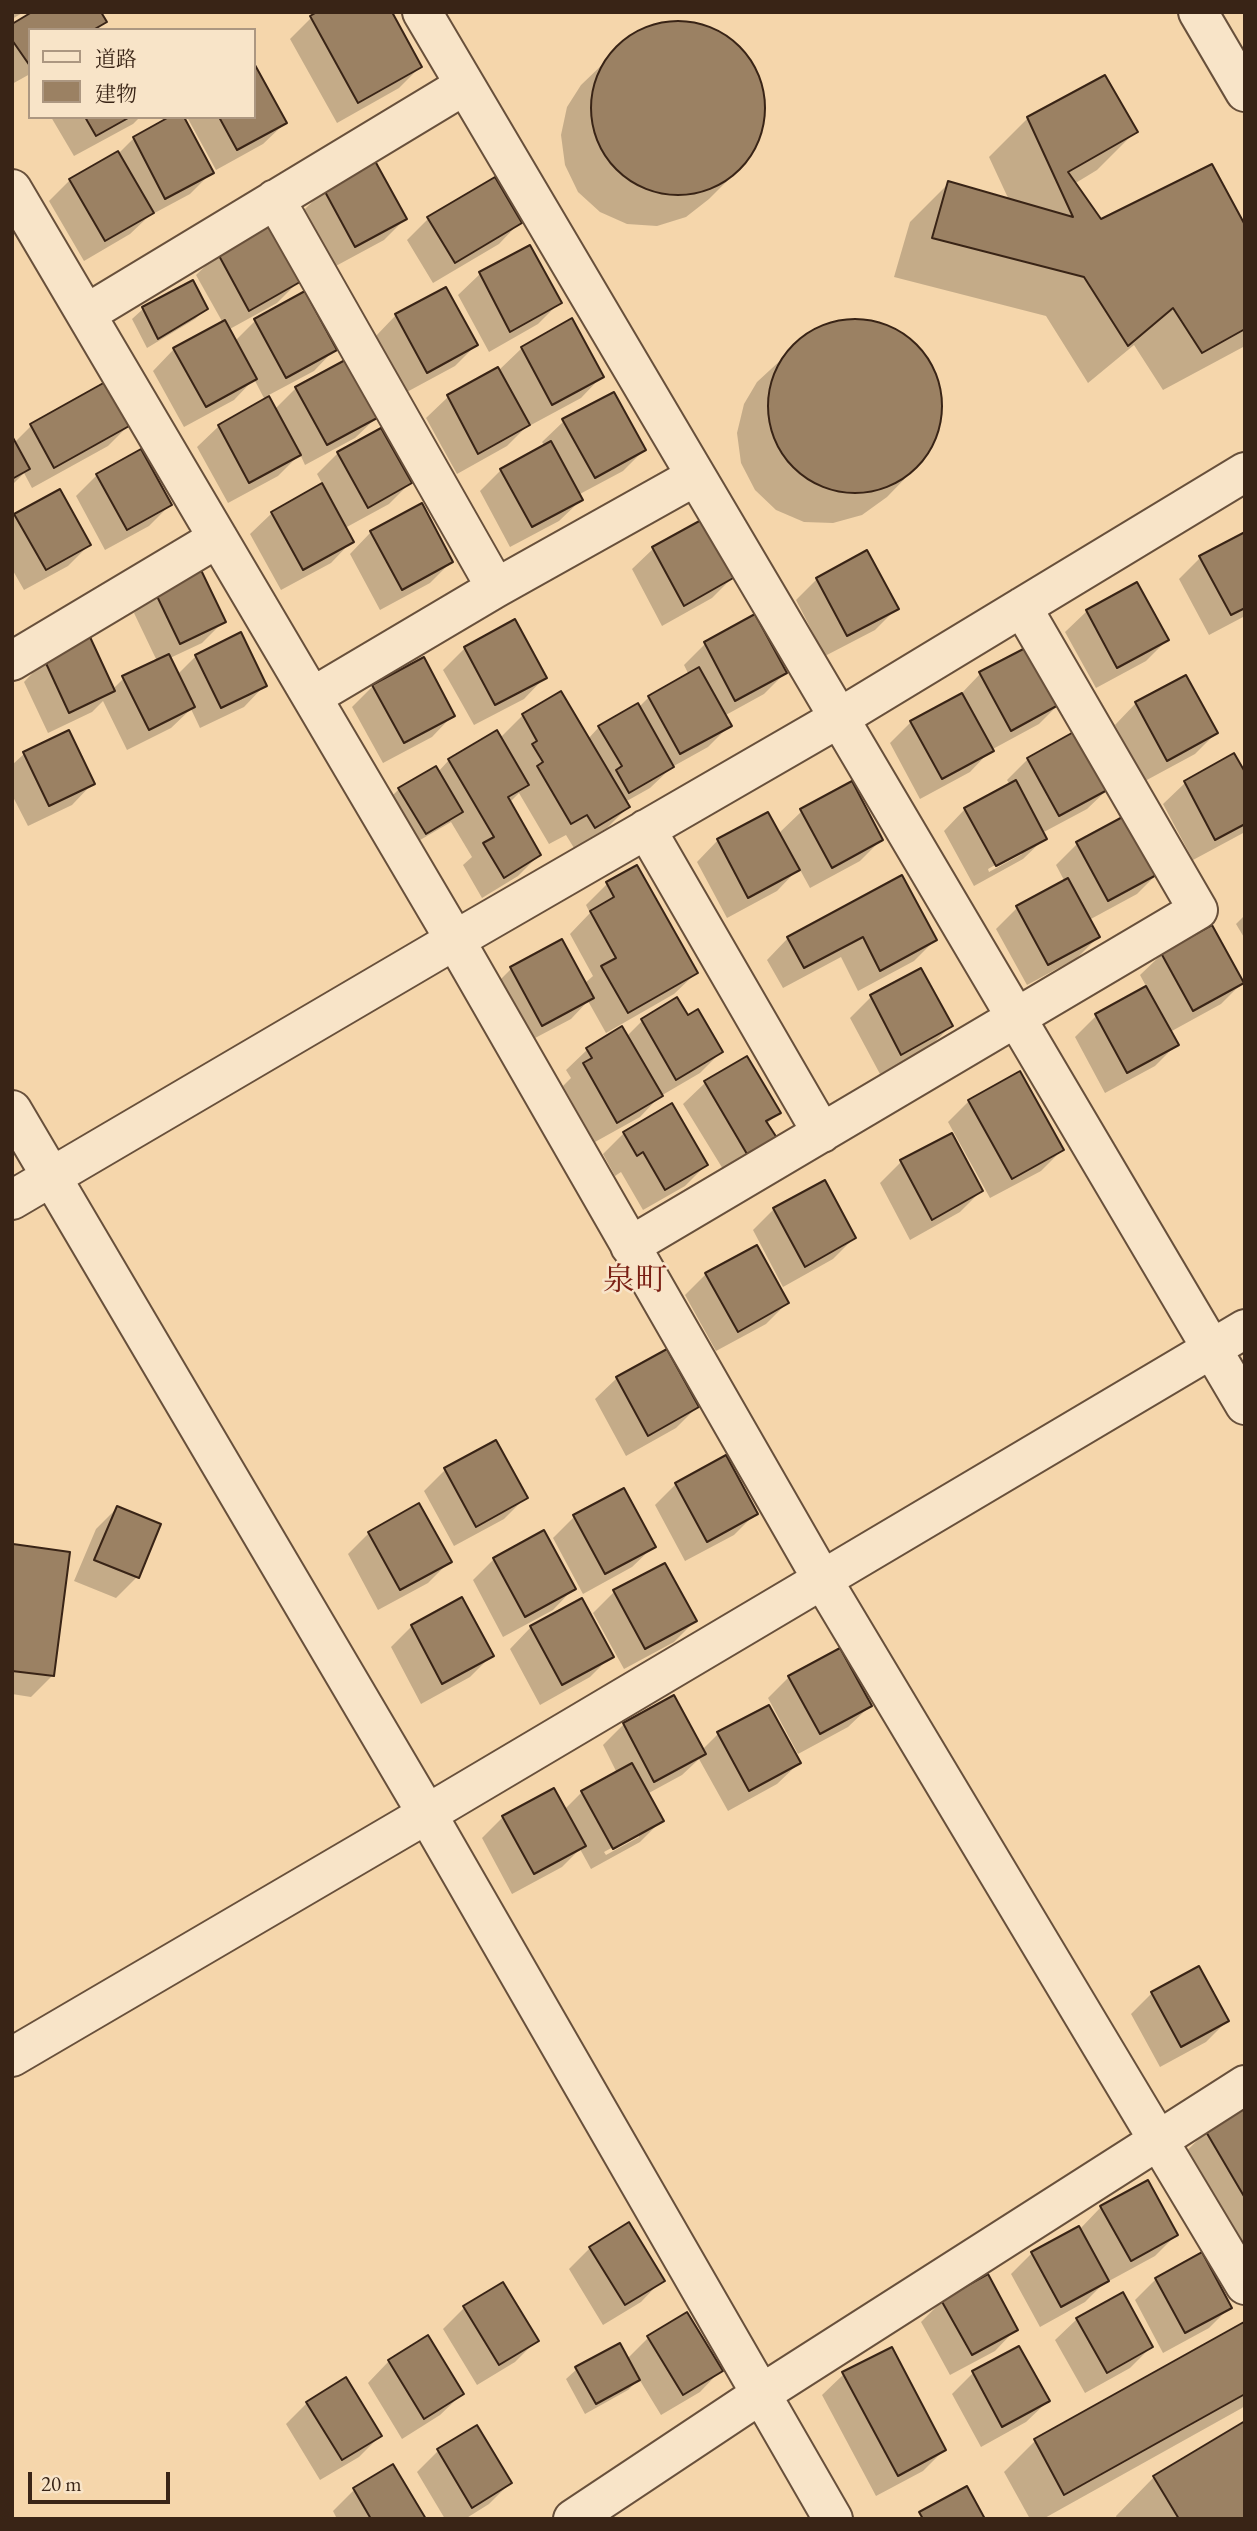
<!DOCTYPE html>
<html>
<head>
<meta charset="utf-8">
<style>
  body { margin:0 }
  #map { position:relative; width:1257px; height:2531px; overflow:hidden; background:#f5d6ab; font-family:"EB Garamond","Noto Serif JP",serif }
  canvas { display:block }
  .frame { position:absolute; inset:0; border:14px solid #392416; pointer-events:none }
  .legend { position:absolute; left:28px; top:28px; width:228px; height:91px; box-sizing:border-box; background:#f8e4c8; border:2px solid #ac9781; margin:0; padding:9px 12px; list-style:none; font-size:21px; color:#392416 }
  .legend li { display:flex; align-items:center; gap:14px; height:35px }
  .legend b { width:35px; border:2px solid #ac9781 }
  .scale { position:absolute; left:28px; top:2472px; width:142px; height:32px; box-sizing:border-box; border:4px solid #392416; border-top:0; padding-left:9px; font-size:21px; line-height:24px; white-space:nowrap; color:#392416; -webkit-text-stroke:5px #f8e4c8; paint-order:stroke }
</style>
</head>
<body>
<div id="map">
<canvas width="1257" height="2531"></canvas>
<div class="frame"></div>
<ul class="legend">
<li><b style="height:9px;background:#f8e4c8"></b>道路</li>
<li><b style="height:19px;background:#9b8163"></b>建物</li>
</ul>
<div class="scale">20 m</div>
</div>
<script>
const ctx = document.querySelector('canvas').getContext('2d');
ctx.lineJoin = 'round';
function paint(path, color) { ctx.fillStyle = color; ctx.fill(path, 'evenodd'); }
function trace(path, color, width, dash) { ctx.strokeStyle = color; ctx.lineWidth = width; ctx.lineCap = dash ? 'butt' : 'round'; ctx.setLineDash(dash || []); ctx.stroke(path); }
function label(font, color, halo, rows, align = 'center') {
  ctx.font = font + ' "EB Garamond","Noto Serif JP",serif'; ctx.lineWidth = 5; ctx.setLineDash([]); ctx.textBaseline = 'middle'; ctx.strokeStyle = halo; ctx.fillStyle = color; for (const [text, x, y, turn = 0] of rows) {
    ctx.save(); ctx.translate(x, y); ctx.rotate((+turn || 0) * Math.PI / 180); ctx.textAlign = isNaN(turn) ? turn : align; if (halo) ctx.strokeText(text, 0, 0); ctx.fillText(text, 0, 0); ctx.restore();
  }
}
const shadow = new Path2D(`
  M12,12H24L12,19Z
  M311,18L420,67L399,88L337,123L290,39Z
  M105,22L97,30H30V74L12,84V26Z
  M680,23L706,27L729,39L747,57L761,84L764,113L758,142L741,167L709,199L686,217L657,226L627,224L600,212L578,192L565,165L561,135L567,107L581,85L632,36L655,25Z
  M254,68L285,123L263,144L216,170L187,117H254Z
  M51,117H140L133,124L74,156Z
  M1028,118L1135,132L1097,170L1074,184L1101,221L1245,228V346L1163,390L1134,345L1088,383L1046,316L894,277L910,222L949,183L1009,200L989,157Z
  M134,138L211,173L190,194L149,216L130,234L84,261L49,201L70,180L118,154Z
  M494,179L520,222L499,244L433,283L407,240L428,219Z
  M324,190L405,219L384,240L334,267L303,211Z
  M529,247L559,303L538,324L489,352L458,295L480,274Z
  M218,254L298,282L277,303L228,330L235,341L255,321L335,349L314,371L267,396L274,410L296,388L377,417L355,438L305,465L300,454L278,476L228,503L197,447L219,426L265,400L254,379L234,400L184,427L153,371L174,349L223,323L196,275Z
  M143,309H206L195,319L147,348L132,319Z
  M396,315L476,345L455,366L405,393L375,337Z
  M857,320L882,325L905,337L924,355L937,381L941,411L934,440L918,465L887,497L862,515L833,523L804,522L776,510L755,490L741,463L737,433L744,404L757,382L809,334L832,323Z
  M522,348L602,376L581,398L531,425L530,423L507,446L457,474L426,418L448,397L497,369L498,371Z
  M106,384L129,425L108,446L32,488L24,473L12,485V440L14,443L31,426Z
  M564,421L644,450L623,471L578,495L581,500L559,521L510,547L480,491L501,470L545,446L542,442Z
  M338,453L410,483L389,504L345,528L352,541L331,563L281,590L250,534L272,513L323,485L317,474Z
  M97,475L170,505L149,526L105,550L76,496Z
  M15,515L89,545L68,566L24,590L12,569V518Z
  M371,532L451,562L430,583L380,610L350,554Z
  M1245,534V616L1209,635L1179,579L1200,558Z
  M654,548L733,577L712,598L662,626L632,569Z
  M817,579L897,608L875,630L825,656L796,600Z
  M1137,584L1167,640L1146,661L1096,688L1065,632L1087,611Z
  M155,592L224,621L202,643L170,658L177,675L196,656L265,685L244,707L200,728L191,709L171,728L127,750L103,701L92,712L48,733L24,682L45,660L113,689L124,678L157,661L134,613Z
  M515,622L545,677L524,699L474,725L443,670L465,648Z
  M705,644L785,673L764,694L724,716L729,726L708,747L672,767L650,788L625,802L628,807L607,828L574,848L566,835L549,844L519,793L509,803L539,855L518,876L482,898L463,865L472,857L451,822L415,843L389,799L399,789L438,772L449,760L500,738L523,715L588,739L599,727L638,708L649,697L689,675L684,665Z
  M1030,647L1060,703L1039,724L991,750L970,772L920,799L890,743L911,722L959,696L980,674Z
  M373,686L453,715L432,737L383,763L352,707Z
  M1136,703L1216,733L1195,754L1145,781L1115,725Z
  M68,733L93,783L72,805L28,826L12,795V765L24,754Z
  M1234,756L1245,776V832L1193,860L1163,804L1185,783Z
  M1028,759L1109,788L1087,809L1042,833L1045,838L1023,859L974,886L944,831L965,809L1010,785L1007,780ZM1022,850V854L989,872L988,869Z
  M802,811L881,840L860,861L810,888L799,868L777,891L727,918L697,862L718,840L778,834Z
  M1077,844L1158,873L1137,894L1089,920L1098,937L1077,958L1027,985L996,929L1017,908L1065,882L1056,865Z
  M637,867L696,973L674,994L606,1033L588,1001L571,1019L520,1046L490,990L511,969L584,984L593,976L570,934L590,913L586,905L607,884Z
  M902,877L935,940L914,961L858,991L841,957L783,988L767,960L788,938Z
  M1245,915V939L1236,924Z
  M1162,954L1242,983L1221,1004L1170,1032L1176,1045L1155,1066L1105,1093L1075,1037L1096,1016L1147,988L1140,975Z
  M920,970L951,1026L929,1047L880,1074L850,1018L871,997Z
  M676,1000L687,1017L721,1052L700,1073L659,1097L640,1117L595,1142L563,1086L571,1078L566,1070L588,1049L626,1037L642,1021Z
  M746,1058L778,1113L766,1125L753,1159L726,1174L683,1104L705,1083Z
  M969,1101L1062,1150L1041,1171L990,1198L948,1122Z
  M624,1133L706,1165L685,1186L643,1210L621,1172L615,1176L603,1154Z
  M901,1162L981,1191L960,1212L910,1240L880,1183Z
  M774,1209L854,1238L833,1259L783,1287L753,1230Z
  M706,1274L787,1303L766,1324L716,1351L685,1295Z
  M667,1351L697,1407L676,1428L626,1456L595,1399L617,1378Z
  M445,1470L525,1498L504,1519L454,1546L424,1491Z
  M676,1484L756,1513L734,1535L685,1561L655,1505Z
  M623,1490L654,1546L632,1567L583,1594L553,1538L574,1517Z
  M117,1508L137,1577L116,1598L74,1581L96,1529Z
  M369,1533L449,1562L428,1583L378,1610L348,1554Z
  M13,1546L52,1676L31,1697L12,1694Z
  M494,1559L574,1588L553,1610L503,1637L473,1580Z
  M614,1592L695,1621L674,1642L624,1669L593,1613Z
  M412,1626L492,1655L470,1677L421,1704L391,1647Z
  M531,1627L611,1656L590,1677L540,1705L510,1649Z
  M789,1677L870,1706L848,1727L798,1754L768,1698Z
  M768,1707L799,1763L777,1784L728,1811L699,1759L682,1775L647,1794L661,1821L640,1842L591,1869L580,1849L562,1867L512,1894L482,1838L503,1817L564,1810L582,1792L617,1773L603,1745L624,1724L702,1750L718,1734ZM639,1833V1837L606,1855L604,1852Z
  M1152,1993L1227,2021L1206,2042L1160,2067L1131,2014Z
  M1245,2109V2298L1167,2170L1206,2132Z
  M1101,2207L1176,2235L1155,2256L1109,2281L1108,2279L1085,2302L1040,2327L1011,2274L1032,2253L1079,2230Z
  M590,2248L662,2280L641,2302L603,2325L569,2269Z
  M1156,2279L1230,2307L1209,2328L1163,2353L1135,2300Z
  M502,2284L536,2341L515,2362L477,2385L443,2329L464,2308Z
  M942,2301L1016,2329L995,2351L950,2375L921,2322Z
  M1077,2319L1151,2347L1130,2368L1085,2393L1055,2340Z
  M1243,2324L1245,2328V2405L1242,2408L1043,2519H1030L1004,2472L1035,2441Z
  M648,2338L721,2370L700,2392L661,2415L639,2379L628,2390L585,2414L566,2379L577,2369L627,2359Z
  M389,2361L462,2394L440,2415L402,2439L368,2383Z
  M973,2373L1048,2401L1026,2422L981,2447L952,2394Z
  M844,2374L944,2450L923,2471L876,2496L822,2395Z
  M307,2403L380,2436L359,2457L320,2480L286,2424Z
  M476,2427L510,2483L489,2504L465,2519H445L417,2472L438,2451Z
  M392,2466L424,2519H337L333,2511L354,2490Z
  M1154,2477L1245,2519H1117L1116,2516Z`);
const building = new Path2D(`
  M32,12H101L107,22L93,30H30V66L12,40V24Z
  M317,12H392L422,67L358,103L310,16Z
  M591 108a87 87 0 1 1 174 0a87 87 0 1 1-174 0Z
  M255,65L287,123L237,150L219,117H254Z
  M1105,75L1138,132L1068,172L1101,219L1212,164L1245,225V329L1202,353L1173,308L1128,346L1084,277L932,238L948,181L1073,217L1027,117Z
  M85,117H130L96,136Z
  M169,117H184L214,173L165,199L133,137Z
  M118,151L154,213L105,241L69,179Z
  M375,161L407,219L355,247L323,188Z
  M495,177L522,223L455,263L427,217Z
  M268,224L300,282L249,311L217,252Z
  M530,245L562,303L510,332L479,272Z
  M193,280L208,309L158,339L142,307Z
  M446,287L478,345L427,373L395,314Z
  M305,291L337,350L286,378L254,319Z
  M572,318L604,377L552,405L521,347Z
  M768 406a87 87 0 1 1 174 0a87 87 0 1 1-174 0Z
  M225,320L257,379L206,407L173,348Z
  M347,359L379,417L327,445L295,387Z
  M498,367L530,425L478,454L447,395Z
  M107,381L131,425L54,468L30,424Z
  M614,392L646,450L595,478L562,419Z
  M269,396L301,455L249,483L218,425Z
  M381,428L412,483L368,508L337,452Z
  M12,436L30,469L12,479Z
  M551,441L583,500L532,527L500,469Z
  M141,449L172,505L127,530L96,474Z
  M322,483L354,542L303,570L271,512Z
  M60,489L91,545L46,570L14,514Z
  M422,503L453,562L402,590L370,531Z
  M703,519L735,577L684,606L652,547Z
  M1245,532V608L1231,615L1199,556Z
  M867,550L899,609L847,636L816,578Z
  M200,568L226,622L180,644L154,590Z
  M1137,582L1169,640L1117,668L1086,610Z
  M755,614L787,673L735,701L704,642Z
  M515,619L547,678L495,705L464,647Z
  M241,632L267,686L221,708L195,655Z
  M90,637L115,691L69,713L44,659Z
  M1031,645L1062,703L1011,731L979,672Z
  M169,654L195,707L149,730L122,676Z
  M424,657L455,716L404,743L372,685Z
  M699,667L732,726L680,754L648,696Z
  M1186,675L1218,733L1167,761L1135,702Z
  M561,691L630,807L595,828L587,815L571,824L537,766L543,762L532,744L537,741L522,714Z
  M962,693L994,751L942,779L910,721Z
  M638,703L674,767L629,793L616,770L622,766L598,726Z
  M1079,729L1111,788L1059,816L1027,758Z
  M69,730L95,784L49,806L23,752Z
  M497,730L529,785L508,797L541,855L504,878L483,843L494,837L448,759Z
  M1234,753L1245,772V824L1215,840L1184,781Z
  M436,766L463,812L426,834L398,788Z
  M1016,780L1047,839L996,866L964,808Z
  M852,781L883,840L832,868L800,809Z
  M768,812L800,870L748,898L717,839Z
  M1128,814L1160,873L1108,901L1076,842Z
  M637,865L698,973L628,1013L601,966L616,958L590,911L614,897L606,882Z
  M902,875L937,940L880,971L863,937L804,968L787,937Z
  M1068,878L1100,937L1048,965L1016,906Z
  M1212,925L1244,983L1193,1011L1161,953Z
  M562,939L594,998L542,1026L510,967Z
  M921,968L953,1026L901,1055L870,995Z
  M1146,986L1179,1045L1127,1073L1095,1014Z
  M677,997L688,1015L698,1009L723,1052L676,1080L641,1019Z
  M622,1026L663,1096L617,1123L583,1063L592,1058L586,1048Z
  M747,1056L781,1113L766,1121L777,1138L747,1154L704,1081Z
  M1020,1071L1064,1150L1012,1179L968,1100Z
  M672,1103L708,1165L665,1190L643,1152L637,1156L623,1132Z
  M952,1133L983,1191L932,1220L900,1160Z
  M825,1180L856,1238L805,1267L773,1208Z
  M757,1245L789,1303L738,1332L705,1273Z
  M667,1349L699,1407L648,1436L616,1377Z
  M496,1440L528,1498L476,1527L444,1468Z
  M726,1455L758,1514L707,1542L675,1483Z
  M624,1488L656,1547L605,1574L573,1515Z
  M419,1503L452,1562L400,1590L368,1532Z
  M117,1506L161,1524L139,1578L94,1560Z
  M544,1530L576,1589L525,1617L493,1558Z
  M13,1544L70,1552L54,1676L12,1671Z
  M665,1563L697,1621L645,1649L613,1590Z
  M462,1597L494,1656L442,1684L411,1625Z
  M582,1598L614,1657L562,1685L530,1626Z
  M840,1648L872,1706L820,1734L788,1676Z
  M674,1695L706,1754L654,1782L623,1723Z
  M769,1705L801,1763L749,1791L717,1732Z
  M632,1763L664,1821L613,1849L581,1791Z
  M554,1788L586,1846L534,1874L502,1816Z
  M1199,1966L1229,2021L1181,2047L1151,1992Z
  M1245,2107V2198L1205,2130Z
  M1148,2180L1178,2235L1131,2261L1100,2206Z
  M629,2222L665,2281L625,2305L589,2247Z
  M1079,2226L1109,2281L1061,2307L1031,2252Z
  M1202,2252L1232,2308L1185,2333L1155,2278Z
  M988,2274L1018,2330L972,2355L941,2300Z
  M503,2282L539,2341L499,2365L463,2306Z
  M1123,2292L1153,2347L1107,2373L1076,2318Z
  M687,2312L723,2371L683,2395L647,2336Z
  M1244,2322L1245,2394L1064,2495L1034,2439Z
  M428,2335L464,2394L424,2419L388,2360Z
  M620,2343L640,2380L596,2404L575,2367Z
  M1019,2346L1050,2401L1002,2427L972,2371Z
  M892,2347L946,2450L898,2476L842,2372Z
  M346,2377L382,2436L342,2460L306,2402Z
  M1245,2421V2519H1179L1153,2476Z
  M477,2425L512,2483L472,2508L437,2449Z
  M393,2464L426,2519H371L353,2488Z
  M967,2486L985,2519H923L919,2512Z`);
const minor = new Path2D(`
  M422,12L1245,1405
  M1198,12L1245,92
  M12,189L455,940L822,1579L1245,2285
  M275,199L496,588
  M86,314L465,85
  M12,661L218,538
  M312,697L496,588L696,476
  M646,829L822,1133
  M12,1110L427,1814L833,2519
  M12,1200L455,940L839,718L1245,472
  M630,1246L1198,910L1022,607
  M12,2057L427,1814L1245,1329
  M573,2519L761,2394L1245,2085`);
const quarterNames = [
  ["泉町",635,1281]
];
paint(shadow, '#0003');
paint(building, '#9b8163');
trace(building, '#392416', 2);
trace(minor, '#68503b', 42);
trace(minor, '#f8e4c8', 38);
label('32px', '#7a1f14', '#f8e4c8', quarterNames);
</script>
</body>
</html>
